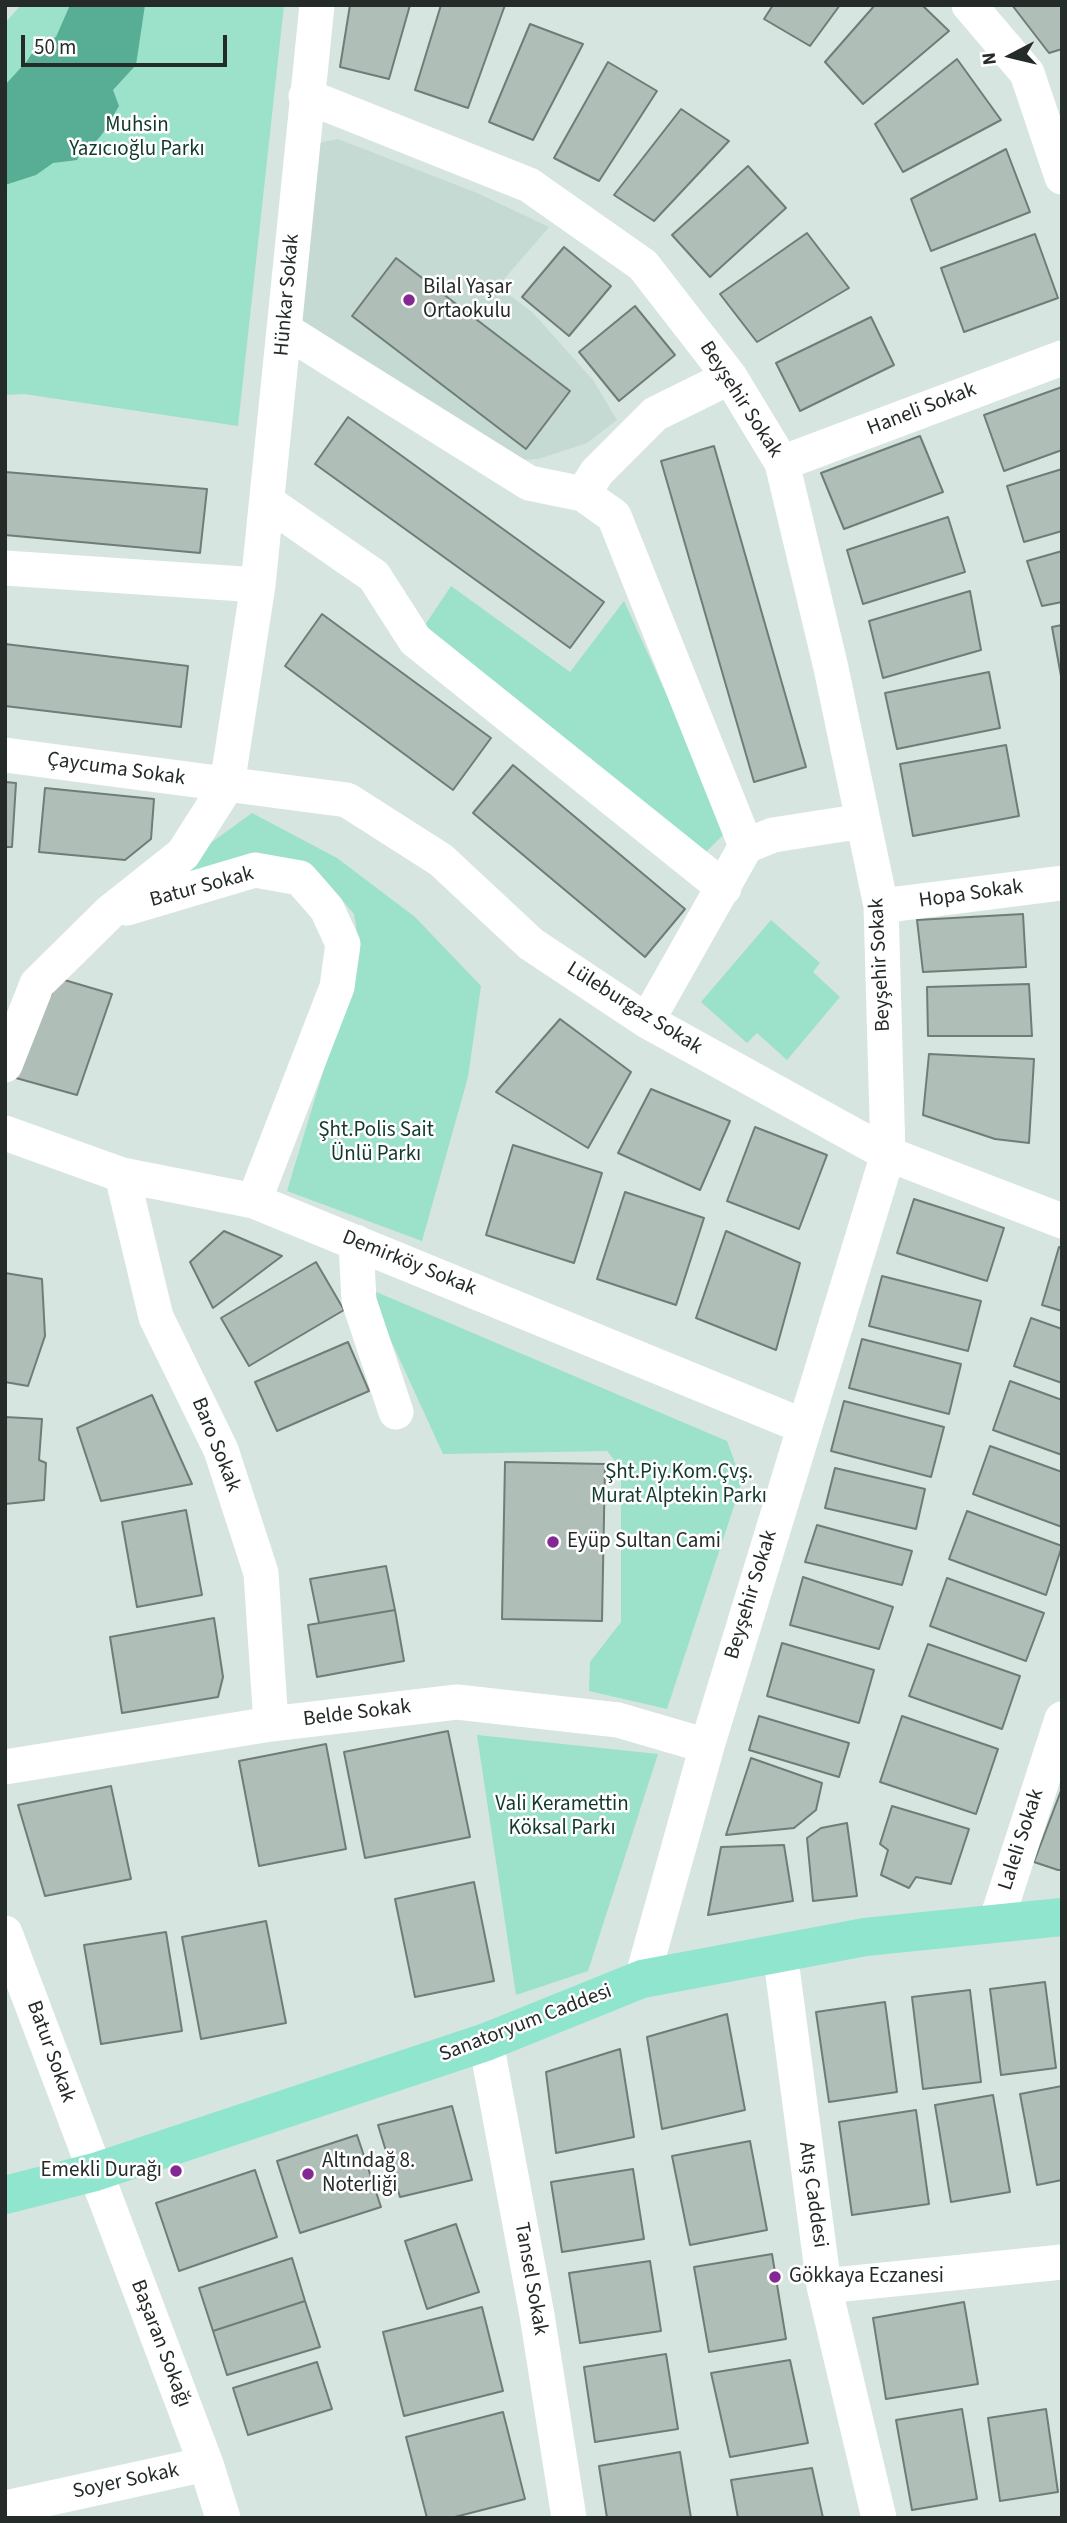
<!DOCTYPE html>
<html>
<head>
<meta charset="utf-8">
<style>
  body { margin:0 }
  #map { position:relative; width:1067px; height:2523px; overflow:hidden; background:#d6e5df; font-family:"Source Sans 3",sans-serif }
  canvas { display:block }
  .frame { position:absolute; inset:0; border:7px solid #252b29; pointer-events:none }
  .north { position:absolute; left:976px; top:21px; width:70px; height:70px; -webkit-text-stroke:5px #fff; paint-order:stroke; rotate:263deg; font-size:19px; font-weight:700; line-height:28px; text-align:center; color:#252b29 }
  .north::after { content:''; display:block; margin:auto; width:24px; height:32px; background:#252b29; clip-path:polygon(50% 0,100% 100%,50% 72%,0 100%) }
  .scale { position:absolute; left:21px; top:35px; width:206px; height:32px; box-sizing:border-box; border:4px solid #252b29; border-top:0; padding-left:9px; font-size:21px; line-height:24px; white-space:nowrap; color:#252b29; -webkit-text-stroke:5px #fff; paint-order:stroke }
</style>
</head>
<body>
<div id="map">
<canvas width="1067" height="2523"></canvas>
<div class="frame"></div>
<div class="north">N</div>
<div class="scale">50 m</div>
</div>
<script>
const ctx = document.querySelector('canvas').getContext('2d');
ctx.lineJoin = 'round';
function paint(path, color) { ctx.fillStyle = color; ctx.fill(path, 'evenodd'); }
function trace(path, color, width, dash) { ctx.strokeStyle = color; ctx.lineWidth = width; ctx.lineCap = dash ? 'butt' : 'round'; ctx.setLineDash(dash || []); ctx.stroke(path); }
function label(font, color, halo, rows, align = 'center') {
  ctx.font = font + ' "Source Sans 3",sans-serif'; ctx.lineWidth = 5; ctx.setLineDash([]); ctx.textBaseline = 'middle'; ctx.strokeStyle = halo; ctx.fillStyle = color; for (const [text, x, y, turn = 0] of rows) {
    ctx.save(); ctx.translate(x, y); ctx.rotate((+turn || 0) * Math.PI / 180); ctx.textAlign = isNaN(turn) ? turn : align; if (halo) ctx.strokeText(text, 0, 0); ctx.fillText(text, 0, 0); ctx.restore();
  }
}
const built = new Path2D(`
  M338,139L477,193L549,227L498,286L533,313L593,380L617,420L587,443L538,459L518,460L302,320L318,143Z`);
const green = new Path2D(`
  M21,5H284L238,426L24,394L5,395V23Z
  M451,586L570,672L624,601L728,830L697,861L419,634Z
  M252,813L337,858L415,917L481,986L468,1077L422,1241L287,1191L360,950L354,914L319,873L281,859L169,882L201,850Z
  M771,920L820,963L813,972L840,997L787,1060L757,1033L747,1043L701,1002Z
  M367,1288L727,1441L742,1482L667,1709L589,1691L590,1662L621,1622V1468L607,1451L443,1454Z
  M477,1735L658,1754L588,1971L516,1995Z`);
const water = new Path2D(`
  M70,5H145L136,65L113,90L119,106C112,117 106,131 97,140C88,148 82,148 77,160L53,163L36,175L5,185V85L27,61L38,44L56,37Z`);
const building = new Path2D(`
  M350,5H410L389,79L340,67Z
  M441,5H505L468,108L415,90Z
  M773,5H840L810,46L764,19Z
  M875,5H922L949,31L863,104L825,62Z
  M1012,5H1062V49L1049,53Z
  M530,24L583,44L533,140L489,122Z
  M957,59L1001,120L903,172L875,124Z
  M608,62L657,91L599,181L554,158Z
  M681,109L729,141L654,221L614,195Z
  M1006,149L1030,212L931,251L911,199Z
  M748,166L786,208L710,277L672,235Z
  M807,233L849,288L757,342L720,294Z
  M1035,234L1058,298L964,332L941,268Z
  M564,247L611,286L569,336L522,297Z
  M396,258L570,391L526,449L352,316Z
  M635,306L675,355L619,401L579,352Z
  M871,317L894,365L800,411L776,363Z
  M1062,387V450L1004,471L984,415Z
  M348,417L604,602L570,648L315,464Z
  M920,436L943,492L844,529L821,473Z
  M714,446L806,767L754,782L661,461Z
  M1062,469V531L1024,542L1007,486Z
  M5,472L207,489L200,553L5,535Z
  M948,517L965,572L863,604L847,550Z
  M1062,551V602L1042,606L1027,561Z
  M970,591L981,650L883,678L869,621Z
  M322,614L491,738L453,790L285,666Z
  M1062,625V676H1061L1052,627Z
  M5,644L188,666L181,727L5,706Z
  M989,672L1000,728L897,749L885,693Z
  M1006,745L1019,816L913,836L900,764Z
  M513,765L685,909L645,957L473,813Z
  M5,782L16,783L12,847H5Z
  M45,788L154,799L151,839L125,860L39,852Z
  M1023,914L1026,967L923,972L917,920Z
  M61,979L112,994L77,1095L16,1078L44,1005Z
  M1029,984L1032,1036H928L927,987Z
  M560,1019L631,1072L588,1148L496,1092Z
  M929,1054L1034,1059L1029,1143L995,1139L923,1115Z
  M651,1089L730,1121L700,1190L618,1153Z
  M755,1127L827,1155L799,1229L727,1201Z
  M513,1145L602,1173L574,1263L486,1235Z
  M625,1192L704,1218L676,1305L597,1279Z
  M914,1199L1004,1228L987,1281L897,1253Z
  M224,1231L282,1256L213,1308L190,1262Z
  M726,1231L800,1263L776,1350L696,1318Z
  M1059,1247L1062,1248V1311L1042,1305Z
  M316,1262L344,1310L249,1366L221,1318Z
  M5,1273L42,1279L45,1336L28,1386L5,1382Z
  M882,1276L981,1301L968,1351L869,1326Z
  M1031,1318L1062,1329V1383L1014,1366Z
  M862,1339L961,1364L949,1414L849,1388Z
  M348,1342L369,1391L277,1431L255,1382Z
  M1010,1381L1062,1400V1455L993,1430Z
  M152,1395L192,1484L101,1501L77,1428Z
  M844,1401L944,1427L931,1477L831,1451Z
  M5,1417L42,1419L39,1460L46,1463L44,1500L5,1504Z
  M990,1446L1062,1472V1527L973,1494Z
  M505,1462L605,1464L602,1621L502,1619Z
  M835,1468L925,1489L916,1529L825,1508Z
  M186,1510L202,1595L137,1607L122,1522Z
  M967,1511L1062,1546L1046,1595L949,1559Z
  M817,1525L912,1551L902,1585L805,1562Z
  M386,1566L395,1610L319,1623L310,1579Z
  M803,1577L893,1607L879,1649L790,1625Z
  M947,1578L1044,1613L1026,1661L930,1626Z
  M395,1610L404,1661L317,1677L308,1625Z
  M214,1618L223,1677L218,1697L122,1713L110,1637Z
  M782,1643L874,1670L859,1723L767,1696Z
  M928,1644L1020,1676L1002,1729L909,1696Z
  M759,1716L849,1743L839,1777L749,1750Z
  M902,1716L998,1749L976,1814L880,1782Z
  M448,1731L470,1837L365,1858L344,1752Z
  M326,1744L346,1849L259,1866L239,1761Z
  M751,1758L822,1783L816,1810L794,1828L726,1835Z
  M111,1786L131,1879L45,1896L18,1805Z
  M1062,1788V1870H1058L1034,1862Z
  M892,1806L969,1829L951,1884L916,1877L909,1888L881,1875L888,1850L880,1844Z
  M847,1823L857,1896L813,1901L807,1838L821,1828Z
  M784,1845L793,1901L708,1915L721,1847Z
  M474,1882L494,1981L415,1997L395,1899Z
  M266,1921L286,2023L201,2039L182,1937Z
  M166,1932L182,2031L101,2044L84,1945Z
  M1045,1982L1056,2068L1001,2075L990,1989Z
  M970,1990L981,2082L923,2089L912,1997Z
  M885,2002L897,2092L829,2102L816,2012Z
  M727,2014L745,2110L662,2129L647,2037Z
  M620,2049L634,2137L556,2153L546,2072Z
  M1062,2086V2180L1037,2185L1020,2094Z
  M993,2095L1010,2192L951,2202L935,2105Z
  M452,2106L472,2180L400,2197L378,2125Z
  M916,2110L929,2204L852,2215L839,2122Z
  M357,2135L381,2207L300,2233L277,2161Z
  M750,2141L767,2230L690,2245L672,2156Z
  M633,2169L644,2239L562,2252L551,2182Z
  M255,2170L277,2237L179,2271L156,2203Z
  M456,2224L479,2292L427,2309L405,2241Z
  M772,2254L786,2339L709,2352L694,2267Z
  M292,2258L305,2301L213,2331L199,2288Z
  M650,2261L661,2331L580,2343L569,2273Z
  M305,2301L320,2347L227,2375L213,2331Z
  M964,2302L978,2384L886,2399L873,2318Z
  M482,2307L503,2391L404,2416L383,2332Z
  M666,2354L678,2429L595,2442L584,2367Z
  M790,2360L808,2443L730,2457L711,2373Z
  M317,2362L332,2409L248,2435L233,2388Z
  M962,2409L977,2499L912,2510L896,2420Z
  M1046,2409L1058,2492L1000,2501L988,2418Z
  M503,2412L525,2499L451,2518H427L406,2437Z
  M680,2452L691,2518H607L599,2466Z
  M812,2468L823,2518H738L731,2480Z`);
const minor = new Path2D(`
  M969,5L1027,73L1062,177
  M306,96L529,185L643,265L730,377L782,463L831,668L881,906L888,1154L707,1746L642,1979
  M286,331L529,483L583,494
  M730,377L655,414L597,472L583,494L614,516L746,846
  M782,463L1062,358
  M267,502L374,576L415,640L724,888
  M5,568L258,585
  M5,755L347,800L441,860L531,944L647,1021L888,1154L1062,1221
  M881,906L1062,883
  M127,908L255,870L300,878L327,909L343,944L337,987L254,1201
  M647,1021L746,846L773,835L863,821
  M5,1065L37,984L110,912L183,854L227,785L258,585L317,5
  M5,1133L122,1175L254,1201L803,1426
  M122,1175L156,1317L221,1450L261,1573L271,1724
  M356,1242L359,1301L396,1412
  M5,1767L271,1724L457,1702L618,1720L707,1746
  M996,1922L1062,1719
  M5,1933L206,2464L223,2518
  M780,1952L824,2286L879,2518
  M486,2042L537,2315L569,2518
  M824,2286L1062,2262
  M5,2508L206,2464`);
const major = new Path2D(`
  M5,2195L95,2172L486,2042L642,1979L865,1937L1062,1917`);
const markers = [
  [409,300,7,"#842894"],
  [553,1542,7,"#842894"],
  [176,2171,7,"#842894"],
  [308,2174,7,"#842894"],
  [775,2277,7,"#842894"]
];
const parkNames = [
  ["Muhsin",137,126],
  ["Yazıcıoğlu Parkı",137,150],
  ["Şht.Polis Sait",376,1131],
  ["Ünlü Parkı",376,1155],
  ["Şht.Piy.Kom.Çvş.",679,1473],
  ["Murat Alptekin Parkı",679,1497],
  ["Vali Keramettin",562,1805],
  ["Köksal Parkı",562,1829]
];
const poiNames = [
  ["Bilal Yaşar",423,288],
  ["Ortaokulu",423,312],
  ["Eyüp Sultan Cami",567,1542],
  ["Altındağ 8.",322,2162],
  ["Noterliği",322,2186],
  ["Emekli Durağı",162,2171,"right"],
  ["Gökkaya Eczanesi",789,2277]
];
const streetNames = [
  ["Hünkar Sokak",288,295,-85],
  ["Beyşehir Sokak",740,400,57],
  ["Haneli Sokak",922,410,-21],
  ["Çaycuma Sokak",116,770,8],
  ["Batur Sokak",202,888,-15],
  ["Hopa Sokak",971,895,-8],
  ["Beyşehir Sokak",881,965,-93],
  ["Lüleburgaz Sokak",634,1009,32],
  ["Demirköy Sokak",409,1264,22],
  ["Baro Sokak",215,1445,68],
  ["Beyşehir Sokak",752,1595,-73],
  ["Belde Sokak",357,1714,-7],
  ["Laleli Sokak",1022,1840,-72],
  ["Sanatoryum Caddesi",526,2024,-21],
  ["Batur Sokak",50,2052,70],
  ["Atış Caddesi",812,2195,82],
  ["Tansel Sokak",530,2279,80],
  ["Başaran Sokağı",160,2344,69],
  ["Soyer Sokak",126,2482,-12]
];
paint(built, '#c4dad3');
paint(green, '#9ce1ca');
paint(water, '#58ae94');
paint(building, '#b0beb8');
trace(building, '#6f7c77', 2);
trace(minor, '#fff', 35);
trace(major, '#8fe5ce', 38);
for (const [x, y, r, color] of markers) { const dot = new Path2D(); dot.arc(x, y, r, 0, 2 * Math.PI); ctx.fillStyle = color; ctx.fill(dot); trace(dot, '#fff', 2.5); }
label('21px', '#11392d', '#fff', parkNames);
label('21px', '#252b29', '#fff', poiNames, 'left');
label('21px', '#252b29', '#fff', streetNames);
</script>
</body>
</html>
